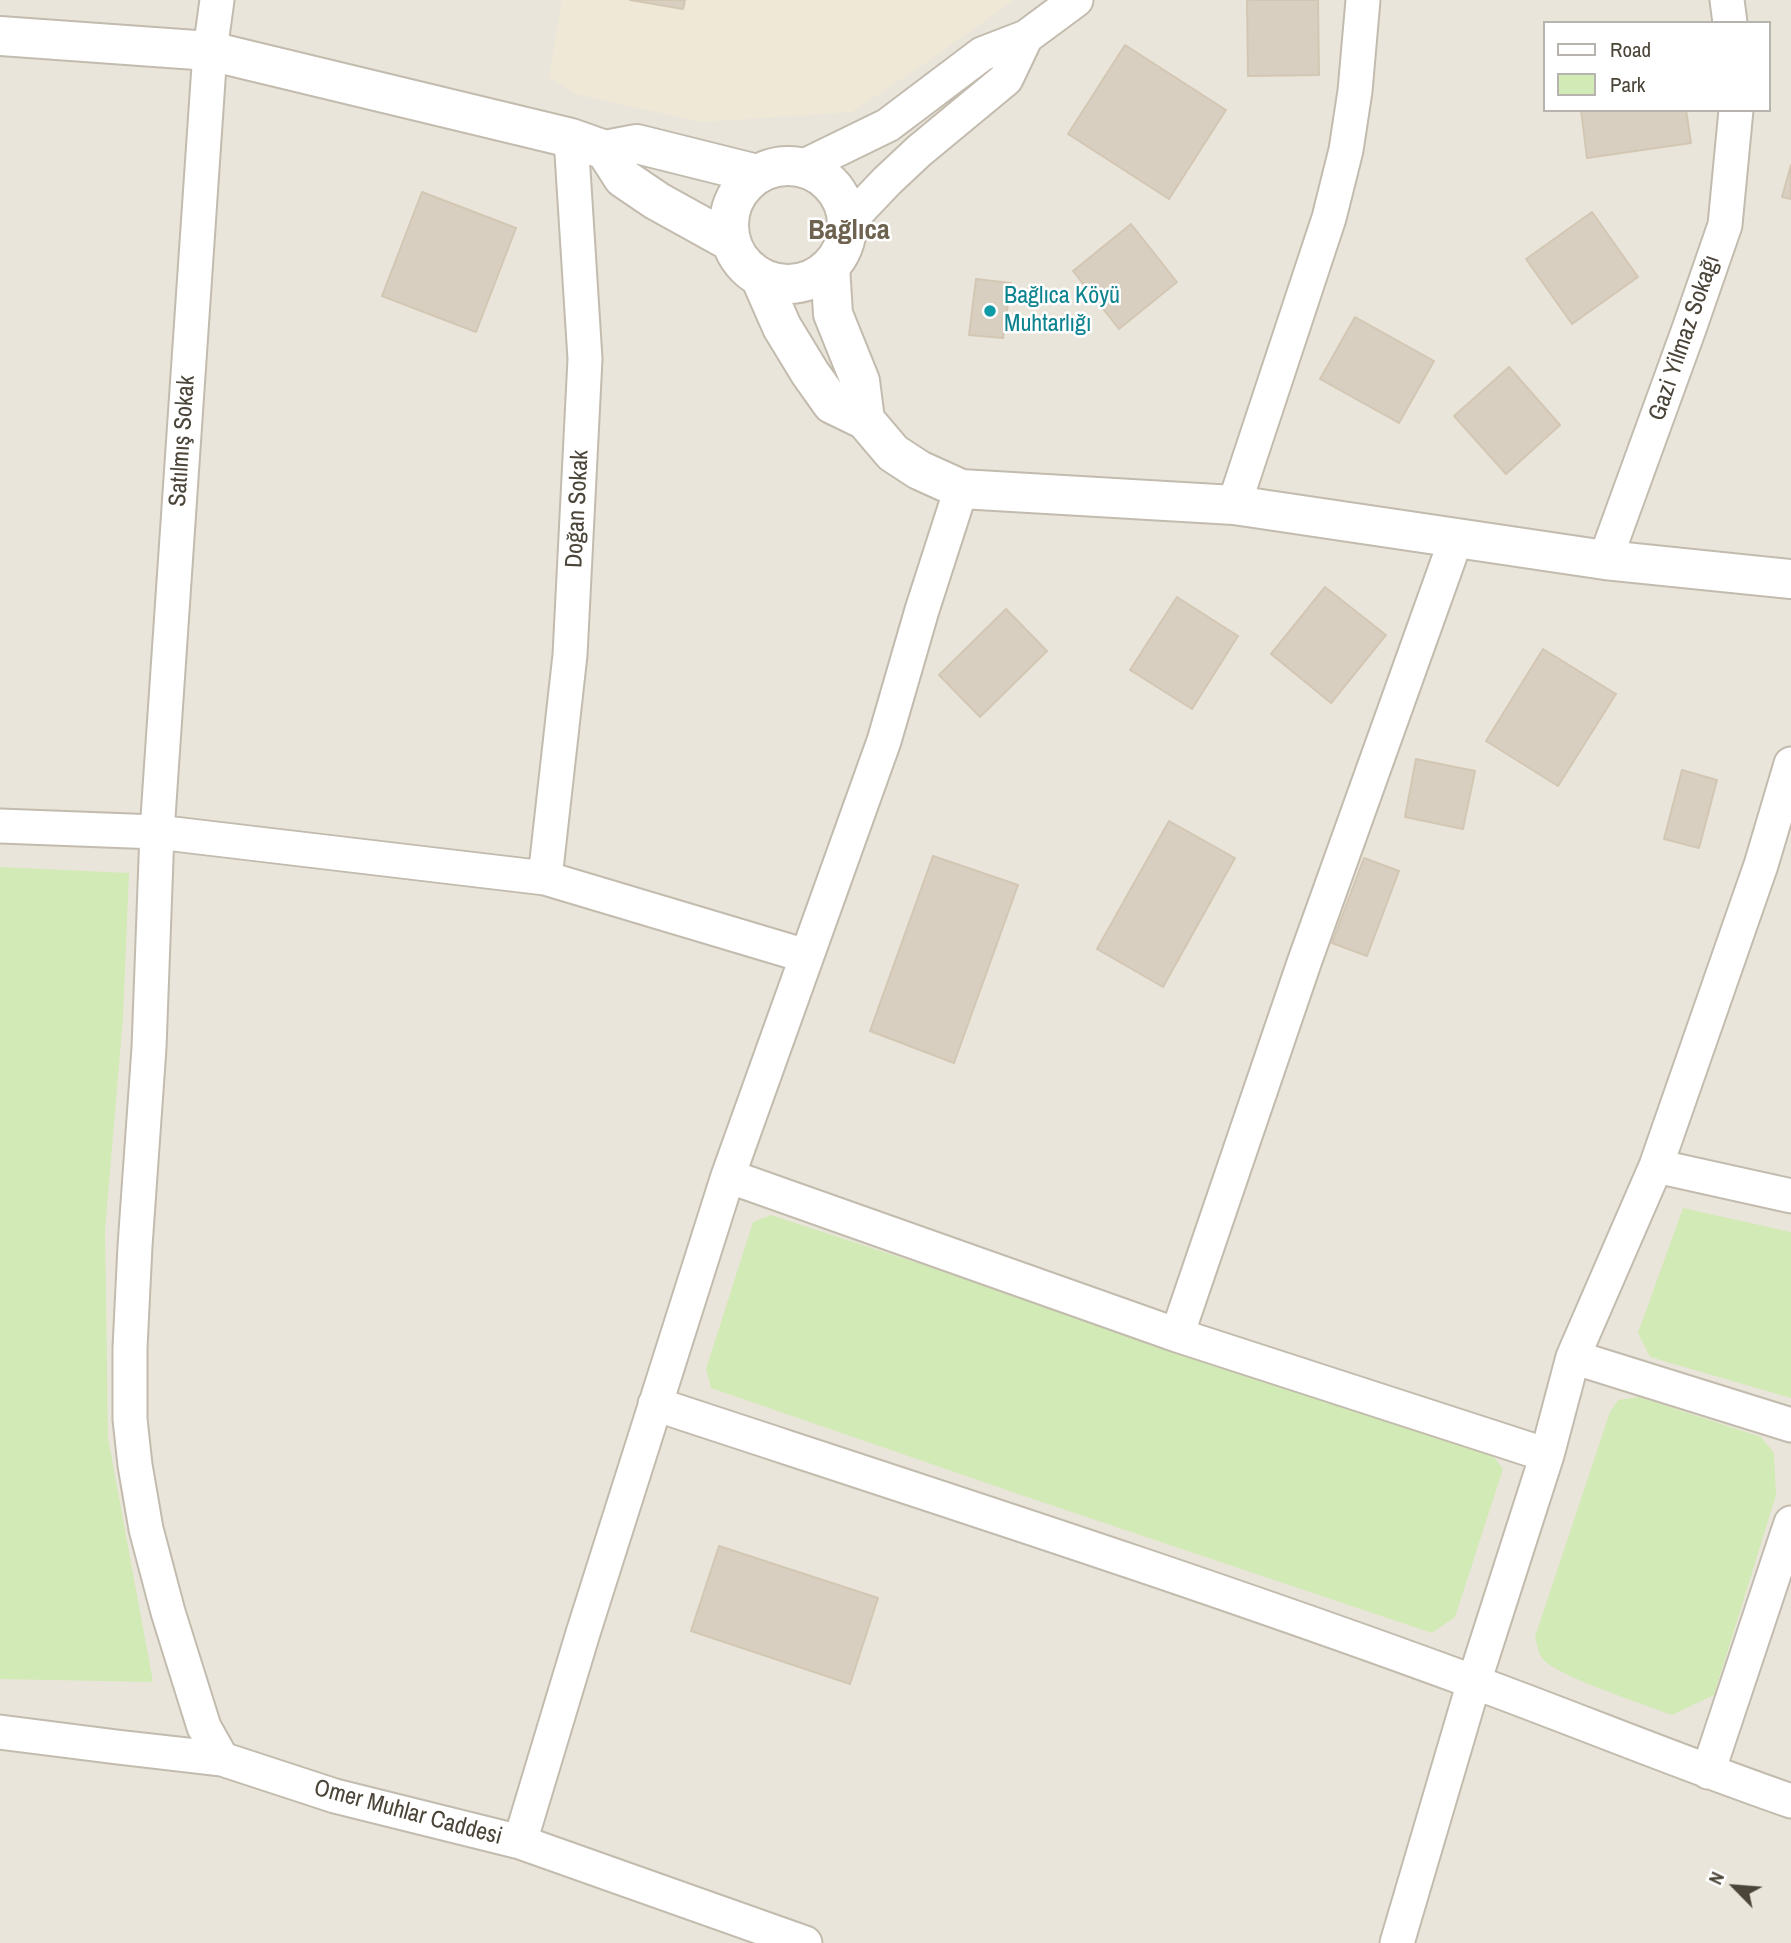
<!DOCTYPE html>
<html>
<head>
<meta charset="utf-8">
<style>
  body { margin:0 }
  #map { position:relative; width:1791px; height:1943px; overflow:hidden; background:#f6f3ec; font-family:"Archivo Narrow",sans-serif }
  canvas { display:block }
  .legend { position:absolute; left:1543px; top:21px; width:228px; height:91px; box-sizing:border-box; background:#fff; border:2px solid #b7b4b0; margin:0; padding:9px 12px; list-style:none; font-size:21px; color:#4b4439 }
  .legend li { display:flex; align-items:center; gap:14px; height:35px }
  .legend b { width:35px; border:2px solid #b7b4b0 }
  .north { position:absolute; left:1700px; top:1852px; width:70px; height:70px; -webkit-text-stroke:5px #fff; paint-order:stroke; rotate:295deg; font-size:19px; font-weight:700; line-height:28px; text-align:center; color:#4b4439 }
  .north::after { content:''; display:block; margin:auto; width:24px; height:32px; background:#4b4439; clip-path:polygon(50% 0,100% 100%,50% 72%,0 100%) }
</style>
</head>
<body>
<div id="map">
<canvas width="1791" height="1943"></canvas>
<ul class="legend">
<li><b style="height:9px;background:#fff"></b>Road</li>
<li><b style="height:19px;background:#d2eab5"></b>Park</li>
</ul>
<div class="north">N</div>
</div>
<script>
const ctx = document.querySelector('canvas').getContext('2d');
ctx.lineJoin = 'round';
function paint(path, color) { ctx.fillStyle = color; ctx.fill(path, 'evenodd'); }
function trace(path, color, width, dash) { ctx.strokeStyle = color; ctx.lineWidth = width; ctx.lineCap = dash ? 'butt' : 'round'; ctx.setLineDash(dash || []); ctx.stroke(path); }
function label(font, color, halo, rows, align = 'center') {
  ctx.font = font + ' "Archivo Narrow",sans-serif'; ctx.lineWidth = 5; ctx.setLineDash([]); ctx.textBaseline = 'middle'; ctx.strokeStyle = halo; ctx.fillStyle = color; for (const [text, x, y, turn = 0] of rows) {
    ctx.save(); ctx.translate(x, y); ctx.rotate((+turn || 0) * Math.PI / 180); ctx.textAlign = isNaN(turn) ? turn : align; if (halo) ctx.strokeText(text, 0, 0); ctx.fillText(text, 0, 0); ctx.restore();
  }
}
const residential = new Path2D(`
  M0,0H1791V1943H0ZM1544,23H1768V110H1544Z`);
const education = new Path2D(`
  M562,0H1014L926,63L852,112L701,122L575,94L549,77Z`);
const green = new Path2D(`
  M0,867L129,873L123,1018L105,1230L108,1438L153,1682L0,1679Z
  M1683,1208L1791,1232V1398L1650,1357L1638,1333Z
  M771,1215L1021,1297L1494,1457L1503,1469L1455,1617L1432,1633L1027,1497L711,1388L706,1369L753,1222Z
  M1639,1397L1761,1437L1774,1453L1776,1495L1714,1695L1672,1715C1649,1706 1553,1675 1542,1658C1538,1653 1537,1643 1535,1637L1610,1412L1618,1400Z`);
const building = new Path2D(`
  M630,0H685L683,9Z
  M1247,0H1318L1319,75L1248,76Z
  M1125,45L1226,110L1169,199L1068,134Z
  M1581,110H1686L1691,143L1587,158Z
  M1791,165V199L1782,197Z
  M422,192L516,228L476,332L382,296Z
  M1592,212L1638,277L1572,324L1526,259Z
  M1131,224L1177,282L1119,329L1073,271Z
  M976,279L1011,283L1003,338L969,335Z
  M1355,317L1434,361L1399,423L1320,379Z
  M1509,367L1560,425L1506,474L1454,416Z
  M1325,587L1386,635L1331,703L1271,654Z
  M1177,597L1238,636L1192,709L1130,670Z
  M1006,609L1047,651L980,717L939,675Z
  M1543,649L1616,694L1558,786L1486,741Z
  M1416,759L1475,771L1463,829L1405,817Z
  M1682,770L1717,780L1699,848L1664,839Z
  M1169,821L1235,858L1163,987L1097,949Z
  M933,856L1018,885L954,1063L870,1031Z
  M1364,858L1399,871L1367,956L1332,943Z
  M719,1546L878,1598L850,1684L691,1631Z`);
const minor = new Path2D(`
  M217,0L210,51L157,832L149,1048L135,1246L130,1348V1419L135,1465L146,1529L168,1612L204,1727L222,1759
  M1727,0L1730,23
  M802,167L888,125L982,54L1026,37L1076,0
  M847,223L887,181L919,151L1006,79L1026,37
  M1234,505L1329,218L1346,150L1355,91L1363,0
  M1456,539L1304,963L1177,1335L1547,1455
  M1605,560L1689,329L1725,225L1736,110
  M0,826L157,832L545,878L806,956
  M545,878L570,655L585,359L571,138
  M1656,1166L1791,1196
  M728,1176L1177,1335
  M1573,1357L1791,1425
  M655,1404C928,1494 1203,1582 1474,1682C1580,1721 1684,1764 1791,1801
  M0,1732L117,1747L222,1759L335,1796L520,1842L805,1943
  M1708,1772L1791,1523
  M520,1842L583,1633L728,1176L884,741L922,610L961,489
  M1397,1943L1474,1682L1547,1455L1573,1357L1656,1166L1761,865L1791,764`);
const tertiary = new Path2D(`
  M0,36L210,51L571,138L605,150L637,144L757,174
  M605,150L623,178L657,201L731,242
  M729 225a59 59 0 1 1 118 0a59 59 0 1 1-118 0Z
  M830,266L833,314L860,381L865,420
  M760,277L782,327L810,373L832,404L865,420L893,453L919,470L961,489L1234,505L1605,560L1791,579`);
const markers = [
  [990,311,7,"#0f9aa8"]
];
const cultureNames = [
  ["Bağlıca Köyü",1004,297],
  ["Muhtarlığı",1004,325]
];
const streetNames = [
  ["Gazi Yilmaz Sokağı",1685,338,-71],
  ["Satılmış Sokak",183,441,-86],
  ["Doğan Sokak",578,509,-87],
  ["Omer Muhlar Caddesi",408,1813,15]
];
const quarterNames = [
  ["Bağlıca",849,231]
];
paint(residential, '#eae5da');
paint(education, '#efe8d6');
paint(green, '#d2eab5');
paint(building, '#d8cfc1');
trace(building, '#d3c7b4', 2);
trace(minor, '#c2bbae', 37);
trace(tertiary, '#c2bbae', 42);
trace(minor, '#fff', 33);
trace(tertiary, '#fff', 38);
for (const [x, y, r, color] of markers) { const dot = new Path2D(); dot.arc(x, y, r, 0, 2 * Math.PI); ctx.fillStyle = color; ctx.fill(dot); trace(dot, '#fff', 2.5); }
label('24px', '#0d838f', '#fff', cultureNames, 'left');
label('24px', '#4b4439', '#fff', streetNames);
label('bold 28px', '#6e6250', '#fff', quarterNames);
</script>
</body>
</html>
